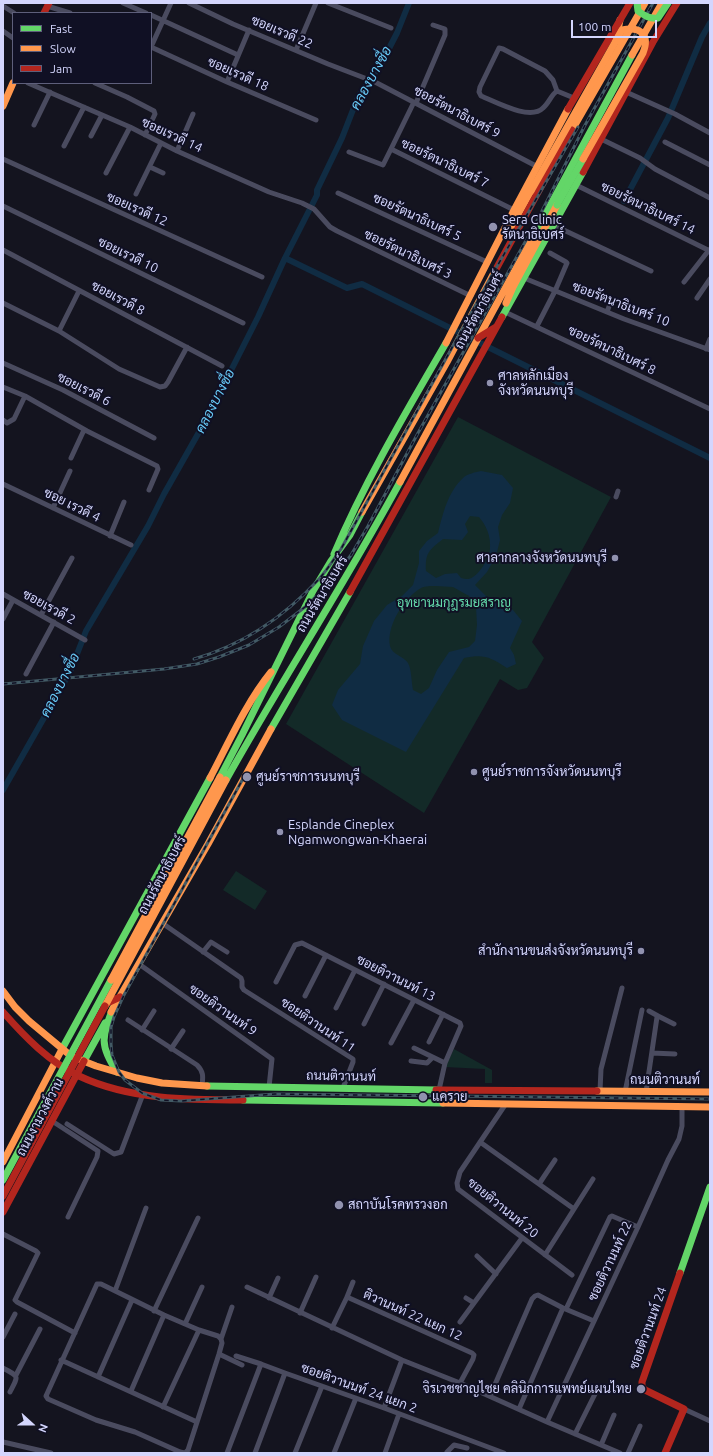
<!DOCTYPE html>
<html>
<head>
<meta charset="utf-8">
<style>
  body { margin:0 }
  #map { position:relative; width:713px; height:1456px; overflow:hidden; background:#14141f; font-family:Ubuntu,sans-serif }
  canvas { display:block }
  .frame { position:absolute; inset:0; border:4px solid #d4d6fd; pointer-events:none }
  .legend { position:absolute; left:12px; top:12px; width:140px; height:72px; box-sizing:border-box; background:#101024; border:1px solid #5e5f7b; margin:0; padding:5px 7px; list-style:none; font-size:12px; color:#d4d6fd }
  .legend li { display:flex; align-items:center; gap:8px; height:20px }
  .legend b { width:20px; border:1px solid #5e5f7b }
  .north { position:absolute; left:12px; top:1404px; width:40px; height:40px; -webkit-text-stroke:3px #101024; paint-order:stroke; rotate:111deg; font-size:11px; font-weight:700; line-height:16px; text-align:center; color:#d4d6fd }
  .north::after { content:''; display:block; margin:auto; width:14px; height:18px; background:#d4d6fd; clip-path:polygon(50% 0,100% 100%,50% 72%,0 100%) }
  .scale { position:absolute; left:571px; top:20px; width:86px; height:18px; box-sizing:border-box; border:2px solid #d4d6fd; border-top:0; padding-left:5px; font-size:12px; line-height:14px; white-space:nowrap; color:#d4d6fd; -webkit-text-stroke:3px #101024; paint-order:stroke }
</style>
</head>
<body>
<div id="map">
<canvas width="713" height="1456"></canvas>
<div class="frame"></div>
<ul class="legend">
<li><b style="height:5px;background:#63d668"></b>Fast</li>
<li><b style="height:5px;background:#ff974d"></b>Slow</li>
<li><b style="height:5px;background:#b3261e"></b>Jam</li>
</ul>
<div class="north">N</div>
<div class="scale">100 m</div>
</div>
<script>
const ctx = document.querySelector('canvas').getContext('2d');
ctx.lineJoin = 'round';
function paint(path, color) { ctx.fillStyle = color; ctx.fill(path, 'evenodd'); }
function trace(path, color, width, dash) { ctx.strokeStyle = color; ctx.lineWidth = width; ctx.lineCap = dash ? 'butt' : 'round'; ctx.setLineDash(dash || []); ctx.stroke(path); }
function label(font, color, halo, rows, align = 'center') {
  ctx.font = font + ' Ubuntu,Sarabun,sans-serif'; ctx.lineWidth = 4; ctx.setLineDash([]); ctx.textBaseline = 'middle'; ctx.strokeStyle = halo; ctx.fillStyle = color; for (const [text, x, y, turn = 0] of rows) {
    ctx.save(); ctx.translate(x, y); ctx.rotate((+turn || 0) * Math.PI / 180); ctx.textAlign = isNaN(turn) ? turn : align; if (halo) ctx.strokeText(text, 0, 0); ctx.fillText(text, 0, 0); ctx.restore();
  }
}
const green = new Path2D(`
  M458,417L611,497L532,642L544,658L527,688L518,690L500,679L424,813L286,724Z
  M236,871L267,891L255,910L223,890Z
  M454,1049L492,1070V1083H485V1069L445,1067Z`);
const water = new Path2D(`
  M481,471L502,475L513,488L510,503L502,515L498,527L500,540L496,556L487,572L475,585L488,598L501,603L513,610L522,621L510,648L514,655L516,664L507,668C490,657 484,654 464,658L406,752L342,720L332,705L338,690L360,664L363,646L374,621L387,605L402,596L413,585L419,563V551L427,541L438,533C443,513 448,492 463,478C467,474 476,472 481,471ZM470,516L479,517C486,525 491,536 490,548C490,557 481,572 473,577C469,580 465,579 461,578L457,573L445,574L436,578L426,571C425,553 429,550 443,539L462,540L468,532L465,524ZM436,586L453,587L469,596L476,607L477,625L475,641L469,647L449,652L437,670L429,688L421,694L413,690C411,681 412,671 408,663C404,656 392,655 390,646C386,626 404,598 421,588C425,586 432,586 436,586Z`);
const canal = new Path2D(`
  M624,201L668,118L702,37L710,23
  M285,258L347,288L362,284L710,458
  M3,790L70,672L86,631L148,526L164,494L207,418L258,317L285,258L317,195V190L342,138L358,97L381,64L397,33L409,3`);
const street = new Path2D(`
  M123,3L146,13
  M189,3L233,24L328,64L375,82L538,167
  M328,3L391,28
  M3,6L14,13
  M47,6L70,13
  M151,15L238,55
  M3,31L13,38
  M151,47L227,82L316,120
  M151,47L171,3
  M296,50L316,3
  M227,82L249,30
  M28,83L130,127L177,151L269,192L302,203L314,209L330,227L337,231L471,296
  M95,83L127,97L154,111L155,114L145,135
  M557,91C551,95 549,103 543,108C530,121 496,102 481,96L479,92L480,87L499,48L503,49L545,71L553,80L557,91L574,98
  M626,92L675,114L710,133
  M414,102L391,149L514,210
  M416,103L445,35V29L433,25
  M34,125L50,92
  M91,136L102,115
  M601,139L640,158L655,169L710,198
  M665,142L710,165
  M64,146L84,107
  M177,151L193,114
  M349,152L383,165L391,149
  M3,159L262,277
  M150,167L163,173
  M106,173L130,127
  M576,185L710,251
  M338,193L487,262
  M136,194L161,143
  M3,206L243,323
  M553,225L651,271
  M3,250L222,366
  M524,278L624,319L710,350
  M684,282L709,250
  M594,293L611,301L607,312
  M697,298L710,279
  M3,303L59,331L119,369L160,387L165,386L168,382L187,347
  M505,312L710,409
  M537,326L555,291L567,263L566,262L550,253
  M59,331L79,291
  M706,349L710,339
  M3,363L63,390L154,438
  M3,387L25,396L87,431L157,466L158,469L149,490
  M3,420L7,423L14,419L25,396
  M71,458L84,430
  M3,484L131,545
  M616,497L618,491
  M53,508L70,471
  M110,536L124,502
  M3,594L85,640
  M41,615L72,558
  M3,619L13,600
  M26,674L54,622
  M162,923L241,978L242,981V987L244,990L353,1059V1062L343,1088
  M203,952L211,942L227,952
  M139,964L272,1059L269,1087
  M276,982L295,945L302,943L460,1023L461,1026L445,1063L439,1090
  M305,996L326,955
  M336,1008L355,970
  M649,1011L658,1016
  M128,1020L197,1065C204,1072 203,1077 202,1086
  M364,1024L384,984
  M142,1030L154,1011
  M429,1042L443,1014
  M391,1043L414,1000
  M414,1048L445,1063
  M171,1049L183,1031
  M652,1053L675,1054
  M411,1061L427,1063L432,1058
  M600,1091L601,1069L622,988
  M625,1092L642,1010
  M646,1092L657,1017L658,1016L674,1024
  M505,1105L460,1172L457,1183L458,1189L572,1275
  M52,1121L98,1151L97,1157L68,1217
  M67,1124L114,1154L121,1152L143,1094
  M480,1142L574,1209
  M539,1184L555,1160
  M3,1234L36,1251L38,1253L15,1300L17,1302L75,1333
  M545,1255L593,1179
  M477,1256L496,1274
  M247,1287L402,1360L460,1383L547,1422L620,1453
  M115,1291L146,1208
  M347,1297L353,1282
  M269,1298L278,1278
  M466,1298L474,1303
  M566,1309L610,1217L612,1216L638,1227
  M154,1311L198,1218
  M300,1313L316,1277
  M460,1322L522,1238
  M185,1324L202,1287
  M332,1328L347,1297L472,1353L474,1355L473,1359L460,1383
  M3,1337L15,1314
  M221,1339L218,1336L199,1330L164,1315L101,1284H97L46,1396L48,1399L96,1420L135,1432L180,1452L185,1453L188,1450L219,1354L222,1343L221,1339L232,1307
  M219,1354L242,1365
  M236,1356L261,1364
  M61,1360L197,1422
  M3,1368C19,1377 19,1375 10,1392
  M16,1375L40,1329
  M98,1377L132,1300
  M131,1391L164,1315
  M490,1396L532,1299L535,1296L538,1295L563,1308L594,1321
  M163,1407L199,1330
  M384,1408L402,1360
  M519,1409L563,1308
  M684,1409L710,1421
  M547,1422L638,1227L668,1160L679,1139L682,1126V1106
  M575,1434L596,1392
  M3,1442L51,1453
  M601,1445L614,1415
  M447,1452L454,1445L467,1448
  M227,1453L261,1364L285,1373
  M255,1453L285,1373L384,1408L504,1453
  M295,1453L322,1386
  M334,1453L356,1398
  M385,1453L399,1414
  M628,1453L640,1426`);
const fast = new Path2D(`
  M532,239L632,55
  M502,317L583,172
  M334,554C365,481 406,412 446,343
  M271,729L350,592
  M220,777L242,735L313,591L331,561L350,535L362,512
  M226,780C282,680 345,583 400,482
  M113,1008C102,1037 99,1045 117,1072
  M62,1049L210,778
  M84,1061L105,1023
  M207,1086L436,1090
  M243,1100L443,1103
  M680,1273L710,1187`);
const slow = new Path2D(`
  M616,40L620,20
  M632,55L662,3
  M3,106L13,83
  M572,130L645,3
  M506,236L531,191
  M506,303L513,287L557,205
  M446,343L514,210L568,109
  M400,482L532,239
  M362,512L447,362L495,271
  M210,778C229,742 246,703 271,672
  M3,991L15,1007L29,1021L71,1056L96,1066L137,1078L162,1083L207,1086
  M111,1012L208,844L271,729
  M597,1091L710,1092
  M443,1103L710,1107
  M3,1162L62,1049`);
const jam = new Path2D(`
  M44,13L49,3
  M568,109L630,3
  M583,172L653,42L677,3
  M495,271L572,130
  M478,338L496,327
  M350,592L502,317
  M105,1004L120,997
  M3,1012C25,1037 49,1062 79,1076C130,1100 189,1100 243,1100
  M436,1090L597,1091
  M3,1212L84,1061
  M665,1453L684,1409L645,1390L642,1387V1382L680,1273`);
const rail = new Path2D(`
  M194,659C243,645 285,616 319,579C327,570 334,559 341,549L492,275L578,127
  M3,684L164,669L197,664L219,657L249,645L279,627L305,607L330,583L351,555L368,526L418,433L538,219L584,127L653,3
  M245,775L124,995L114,1017L111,1027V1044L112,1055L119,1072L125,1080L142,1093L161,1100L181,1101L275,1094L710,1099`);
const fastBridge = new Path2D(`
  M637,3L638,11C645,16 650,19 658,18L668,3
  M557,205L583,159
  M3,1180L111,980`);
const slowBridge = new Path2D(`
  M531,191L622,30C641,26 650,35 643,53L583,159
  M111,980L220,777
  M105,1006L226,780`);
const jamBridge = new Path2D(`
  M3,1196L105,1006`);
const markers = [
  [493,227,5,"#9192af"],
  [490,383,4,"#9192af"],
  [615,558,4,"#9192af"],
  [474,772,4,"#9192af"],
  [247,777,5,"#9192af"],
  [280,832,4,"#9192af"],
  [641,951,4,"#9192af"],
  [423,1097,5,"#9192af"],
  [339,1205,5,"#9192af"],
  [641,1389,5,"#9192af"]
];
const streetNames = [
  ["ซอยเรวดี 22",282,32,23],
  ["ซอยเรวดี 18",238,74,24],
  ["ซอยรัตนาธิเบศร์ 9",457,112,28],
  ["ซอยเรวดี 14",172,135,25],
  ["ซอยรัตนาธิเบศร์ 7",445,163,26],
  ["ซอยรัตนาธิเบศร์ 14",648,208,26],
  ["ซอยเรวดี 12",137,209,24],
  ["ซอยรัตนาธิเบศร์ 5",417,217,25],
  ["ซอยรัตนาธิเบศร์ 3",408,254,26],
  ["ซอยเรวดี 10",128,255,26],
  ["ซอยเรวดี 8",118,298,28],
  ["ซอยรัตนาธิเบศร์ 10",621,304,21],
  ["ถนนรัตนาธิเบศร์",479,310,-61],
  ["ซอยรัตนาธิเบศร์ 8",612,350,26],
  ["ซอยเรวดี 6",84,389,27],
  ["ซอย เรวดี 4",72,505,26],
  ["ถนนรัตนาธิเบศร์",322,594,-59],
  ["ซอยเรวดี 2",49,607,29],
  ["ถนนรัตนาธิเบศร์",162,875,-62],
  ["ซอยติวานนท์ 13",396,978,27],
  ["ซอยติวานนท์ 9",223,1010,35],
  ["ซอยติวานนท์ 11",318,1025,34],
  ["ถนนติวานนท์",341,1076,1],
  ["ถนนติวานนท์",665,1080],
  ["ถนนงามวงศ์วาน",40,1117,-62],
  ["ซอยติวานนท์ 20",503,1208,39],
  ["ซอยติวานนท์ 22",610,1261,-65],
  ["ติวานนท์ 22 แยก 12",413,1315,24],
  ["ซอยติวานนท์ 24",648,1328,-70],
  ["ซอยติวานนท์ 24 แยก 2",359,1388,20]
];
const poiNames = [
  ["Sera Clinic",502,220],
  ["รัตนาธิเบศร์",502,235],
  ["ศาลหลักเมือง",498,376],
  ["จังหวัดนนทบุรี",498,391],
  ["ศาลากลางจังหวัดนนทบุรี",607,558,"right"],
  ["ศูนย์ราชการจังหวัดนนทบุรี",482,772],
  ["ศูนย์ราชการนนทบุรี",256,777],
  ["Esplande Cineplex",288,825],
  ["Ngamwongwan-Khaerai",288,840],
  ["สำนักงานขนส่งจังหวัดนนทบุรี",633,951,"right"],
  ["แคราย",432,1097],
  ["สถาบันโรคทรวงอก",348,1205],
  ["จิรเวชชาญไชย คลินิกการแพทย์แผนไทย",632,1389,"right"]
];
const parkNames = [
  ["อุทยานมกุฎรมยสราญ",454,603]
];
const waterNames = [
  ["คลองบางซื่อ",371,78,-61],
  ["คลองบางซื่อ",215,401,-63],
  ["คลองบางซื่อ",60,685,-63]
];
paint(green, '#132a28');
paint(water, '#102c43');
trace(canal, '#102c43', 6);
trace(street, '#4a4b5f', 5);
trace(fast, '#63d668', 7);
trace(slow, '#ff974d', 7);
trace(jam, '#b3261e', 7);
trace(rail, '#425a65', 3);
trace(rail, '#101024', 1.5, [4.5]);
trace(fastBridge, '#63d668', 7);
trace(slowBridge, '#ff974d', 7);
trace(jamBridge, '#b3261e', 7);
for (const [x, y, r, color] of markers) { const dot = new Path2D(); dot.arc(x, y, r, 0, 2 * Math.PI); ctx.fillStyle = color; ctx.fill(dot); trace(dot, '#101024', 1.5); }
label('13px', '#d4d6fd', '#101024', streetNames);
label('13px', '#d4d6fd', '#101024', poiNames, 'left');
label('13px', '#64daab', '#101024', parkNames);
label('italic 14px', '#68caf7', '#101024', waterNames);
</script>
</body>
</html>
